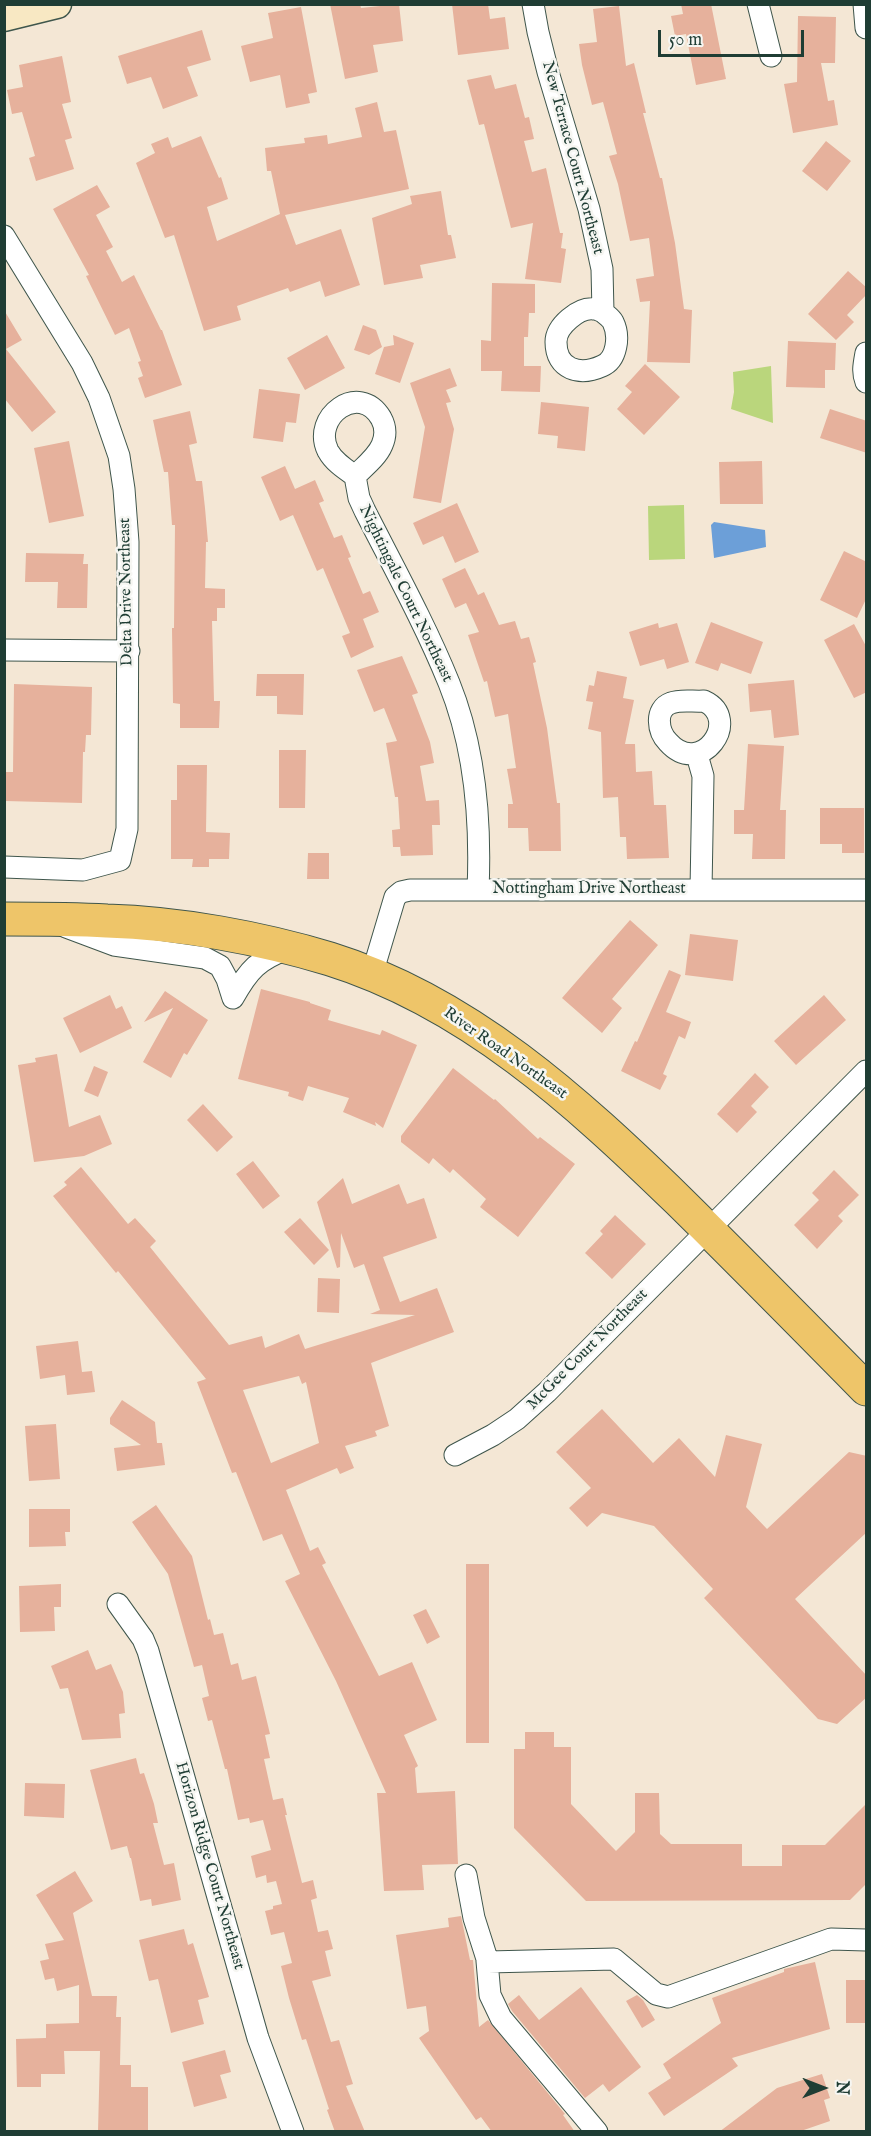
<!DOCTYPE html>
<html>
<head>
<meta charset="utf-8">
<style>
  body { margin:0 }
  #map { position:relative; width:871px; height:2136px; overflow:hidden; background:#f4e7d5; font-family:"IM FELL English",serif }
  canvas { display:block }
  .frame { position:absolute; inset:0; border:6px solid #1f3d34; pointer-events:none }
  .north { position:absolute; left:793px; top:2058px; width:60px; height:60px; -webkit-text-stroke:4px #f6f6f2; paint-order:stroke; rotate:90deg; font-size:16px; font-weight:700; line-height:24px; text-align:center; color:#1f3d34 }
  .north::after { content:''; display:block; margin:auto; width:21px; height:27px; background:#1f3d34; clip-path:polygon(50% 0,100% 100%,50% 72%,0 100%) }
  .scale { position:absolute; left:658px; top:30px; width:146px; height:27px; box-sizing:border-box; border:3px solid #1f3d34; border-top:0; padding-left:8px; font-size:18px; line-height:21px; white-space:nowrap; color:#1f3d34; -webkit-text-stroke:4px #f6f6f2; paint-order:stroke }
</style>
</head>
<body>
<div id="map">
<canvas width="871" height="2136"></canvas>
<div class="frame"></div>
<div class="north">N</div>
<div class="scale">50 m</div>
</div>
<script>
const ctx = document.querySelector('canvas').getContext('2d');
ctx.lineJoin = 'round';
function paint(path, color) { ctx.fillStyle = color; ctx.fill(path, 'evenodd'); }
function trace(path, color, width, dash) { ctx.strokeStyle = color; ctx.lineWidth = width; ctx.lineCap = dash ? 'butt' : 'round'; ctx.setLineDash(dash || []); ctx.stroke(path); }
function label(font, color, halo, rows, align = 'center') {
  ctx.font = font + ' "IM FELL English",serif'; ctx.lineWidth = 5; ctx.setLineDash([]); ctx.textBaseline = 'middle'; ctx.strokeStyle = halo; ctx.fillStyle = color; for (const [text, x, y, turn = 0] of rows) {
    ctx.save(); ctx.translate(x, y); ctx.rotate((+turn || 0) * Math.PI / 180); ctx.textAlign = isNaN(turn) ? turn : align; if (halo) ctx.strokeText(text, 0, 0); ctx.fillText(text, 0, 0); ctx.restore();
  }
}
const green = new Path2D(`
  M771,366L773,423L731,409L734,392L733,372Z
  M684,505L685,559L649,560L648,506Z`);
const water = new Path2D(`
  M714,522L765,530L766,547L714,558L711,525Z`);
const building = new Path2D(`
  M330,4H360L361,8L399,4L403,41L373,45L378,72L345,79Z
  M452,4H488L490,19L505,17L509,49L458,55Z
  M681,4H711L726,79L696,85L686,34L675,36L671,16L683,14Z
  M619,6L626,66L634,63L646,113H643L660,178H662L675,243L684,309L692,310L690,363L647,362L650,301L640,302L636,279L654,276L649,238L630,241L618,184L609,156L617,154L603,102L592,105L582,65L579,44L597,42L593,9Z
  M301,7L317,92L308,94L310,103L286,108L280,75L250,82L241,46L273,38L268,13Z
  M798,16L836,17L835,63H821L828,101L834,100L838,125L793,133L784,84L797,82Z
  M202,30L211,60L187,67L198,96L163,109L151,77L127,84L118,56Z
  M62,56L71,102L62,104L72,138L65,140L74,169L36,181L29,158L35,156L22,112L12,114L7,90L23,87L19,65Z
  M491,75L495,89L516,84L525,118L529,117L534,139L524,141L532,172L546,168L560,233H563L561,248L566,249L561,283L525,279L533,223L511,228L484,124L479,125L467,80Z
  M377,102L384,132L396,130L409,189L285,215L296,245L341,229L360,285L325,297L320,281L290,292L288,288L237,306L241,320L204,331L174,235L165,238L136,163L155,153L151,144L168,137L172,148L201,136L219,178L221,177L228,199L207,207L217,241L280,214L271,171H267L265,148L305,143L304,138L327,135L328,144L362,137L355,108Z
  M826,141L851,161L827,191L802,171Z
  M97,185L110,207L96,215L113,247L106,251L122,282L134,275L161,330H162L182,385L145,398L138,378L143,376L138,362L141,361L129,328L115,335L86,276L89,275L53,209Z
  M441,191L448,235H451L456,258L420,265L423,278L384,285L372,218L412,204L410,196Z
  M848,271L867,288V294L847,315L854,322L836,340L808,314Z
  M492,283L535,284V313H529L528,337H524V366H541L540,392L501,391L502,371H481V340L491,341Z
  M4,310L22,340L6,349L56,412L32,432L4,398Z
  M363,325L376,330L382,347L369,355L354,350Z
  M327,335L345,368L305,390L287,358Z
  M393,335L414,343L400,383L375,374L384,347L394,345Z
  M788,341L836,343L835,370H825V388L786,387Z
  M645,364L680,397L644,435L617,409L632,392L625,386Z
  M450,368L457,386L446,390L451,402L446,403L454,429L441,503L413,498L425,427L410,383Z
  M259,389L300,394L296,423L286,422L283,442L253,438Z
  M541,402L589,407L585,451L557,448L558,436L538,434Z
  M830,409L867,421V453L820,438Z
  M190,411L197,443L189,445L196,481H202L205,508L208,542H206L205,588L225,589V608H217V621H212L214,701H220L219,728H180V704L173,703L172,628H174L175,525H172L168,472H164L153,420Z
  M69,441L84,516L49,523L34,448Z
  M762,461L763,504H720L719,462Z
  M285,466L295,489L315,480L324,501L319,503L334,538L342,535L351,557L348,558L363,594L370,591L379,612L363,619L374,647L351,658L342,636L350,633L323,568L317,571L293,515L280,521L261,477Z
  M457,503L479,552L455,563L443,536L423,545L413,523Z
  M844,551L867,562V597L857,618L820,600Z
  M26,553L84,554L83,564H88L87,608H57L58,582H25Z
  M465,568L478,595L484,592L499,625L515,621L521,639L529,637L536,662L533,663L547,728L557,803H560L561,851H529L528,828H508V804H513L507,769L516,768L508,714L495,717L487,681L484,682L468,635L479,632L466,603L455,608L442,579Z
  M711,622L763,642L751,674L721,663L718,671L695,663Z
  M658,623L659,628L677,623L689,662L667,669L664,659L640,666L629,632Z
  M854,624L867,648V692L854,698L824,640Z
  M402,656L418,693L412,695L430,742L434,763L420,766L426,801L439,800L440,825H432L433,855L401,856L400,847H393L392,830L400,829L398,797H395L386,743L397,741L384,708L374,712L357,670Z
  M597,671L627,677L623,698L634,700L625,744H635L636,772L652,771L654,805H666L669,858L627,859L626,837H620L618,797L603,798L601,732L588,729L593,702L586,701L589,685L594,686Z
  M257,674H304L303,715L277,714V696H256Z
  M794,680L799,735L774,738L771,710L750,712L748,684Z
  M14,684L92,687L91,735H86L85,752H83L82,803L5,801L6,772H13Z
  M748,744L784,746L780,810H786L785,859H752L753,834H734V810H744Z
  M279,750H306L305,808H279Z
  M177,765H207L206,832L230,833L229,859H209V867H192L193,859H171V800H177Z
  M820,808H864V853H842V844H820Z
  M308,853H329V879H307Z
  M630,920L658,945L612,999L622,1008L602,1033L562,998Z
  M690,934L738,940L733,981L685,975Z
  M669,970L681,975L666,1012L691,1022L685,1039L679,1036L663,1074L667,1076L660,1090L621,1071L635,1041L637,1042Z
  M261,989L310,1002V1003L331,1010L328,1020L380,1035L382,1030L417,1045L383,1128L375,1122L376,1126L343,1112L349,1098L308,1086L303,1101L288,1096L289,1092L238,1079Z
  M165,991L208,1020L187,1055L184,1053L171,1078L143,1062L173,1008L144,1022Z
  M110,995L116,1009L122,1006L132,1028L80,1053L63,1018Z
  M824,995L846,1020L796,1065L774,1041Z
  M57,1054L69,1127L100,1115L112,1144L84,1156L34,1162L18,1065L36,1062L35,1058Z
  M94,1066L108,1072L98,1097L84,1091Z
  M453,1068L494,1100L495,1099L538,1139L540,1137L575,1164L518,1237L480,1207L486,1199L453,1169L450,1173L433,1158L429,1164L401,1142V1136Z
  M755,1073L769,1087L751,1106L757,1112L737,1133L717,1114Z
  M203,1104L233,1137L217,1152L187,1120Z
  M253,1161L280,1196L263,1209L236,1174Z
  M81,1167L128,1224L135,1218L156,1241L150,1247L229,1345L262,1336L265,1348L299,1334L305,1349L415,1315L370,1314L380,1310L364,1264L354,1268L341,1233L340,1267L337,1268L317,1202L343,1178L352,1204L399,1184L407,1204L424,1198L437,1238L383,1257L400,1302L437,1288L454,1332L371,1363L389,1426L375,1431L377,1436L345,1446L354,1468L340,1474L337,1468L286,1490L310,1551L318,1547L326,1563L322,1565L379,1676L412,1662L437,1720L404,1735L418,1766L415,1768L417,1793L455,1791L458,1864L422,1865L424,1890L384,1891L377,1793H386L336,1681L285,1581L300,1574L282,1534L263,1541L236,1472L232,1473L197,1382L206,1379L118,1271L116,1273L53,1196L67,1185L64,1182ZM299,1376L302,1384L306,1382L319,1443L271,1463L243,1390Z
  M834,1170L859,1195L838,1216L843,1221L817,1249L794,1225L819,1200L812,1193Z
  M615,1215L646,1244L612,1279L585,1253L603,1234L600,1231Z
  M300,1218L329,1250L314,1265L284,1232Z
  M318,1278L340,1279L339,1313L317,1312Z
  M78,1341L82,1372L92,1371L95,1392L67,1395L65,1375L40,1379L36,1346Z
  M122,1400L155,1422L157,1443H162L165,1465L117,1471L114,1448L141,1445L110,1424V1418Z
  M602,1409L653,1463L679,1438L715,1477L726,1435L762,1444L746,1507L767,1529L849,1452L867,1456V1532L795,1599L867,1676V1697L837,1724L818,1719L704,1598L713,1589L654,1526L602,1513L587,1527L569,1508L591,1488L556,1452Z
  M56,1424L60,1479L29,1481L25,1426Z
  M156,1505L192,1556L208,1620L210,1619L214,1635L223,1633L231,1665L238,1663L242,1680L256,1676L270,1734L265,1735L270,1758L264,1759L273,1800L283,1798L287,1815H285L302,1883L313,1880L317,1898L311,1900L318,1932L328,1930L333,1949L325,1951L331,1976L312,1981L331,2042L339,2040L353,2084L346,2086L365,2132H335L327,2110L329,2109L306,2039L302,2040L289,1998L281,1966L292,1963L284,1932L271,1935L265,1911L273,1909V1906L282,1904L276,1881L267,1883L266,1875L256,1878L251,1856L271,1850L263,1820L250,1823L249,1818L238,1820L227,1769H225L212,1720L208,1721L202,1698L209,1696L202,1665L194,1667L168,1574L132,1522Z
  M29,1509H70V1532H65L66,1546L29,1547Z
  M466,1564H489V1743H466Z
  M61,1584V1607H54L55,1631L20,1632L19,1586Z
  M426,1609L440,1637L427,1644L413,1615Z
  M88,1650L96,1670L111,1664L123,1692L125,1713L119,1714L121,1738L82,1740L68,1688L60,1689L51,1666Z
  M525,1732H554V1747H571V1804L616,1851L635,1832V1793H659L660,1834L671,1844H742V1866H782V1845H825L867,1803V1883L850,1900L586,1901L514,1828V1749H525Z
  M136,1758L140,1774L144,1773L154,1804L158,1823H153L164,1865L174,1863L181,1900L152,1906L151,1899L140,1901L131,1858H130L127,1846L111,1850L90,1770Z
  M25,1783L65,1784L64,1818L24,1816Z
  M75,1871L93,1901L73,1913L92,1996H117L116,2017H121L120,2065H131V2087H148V2132H98L100,2051H64L65,2074H41V2087H17L16,2039L46,2038V2024L79,2023V1985L57,1991L54,1978L45,1980L40,1961L49,1959L45,1944L64,1940L36,1895Z
  M461,1916L470,1960H473L479,2027L488,2020L565,2114L563,2115L575,2132H492L481,2117L476,2120L419,2038L429,2031L426,2006L407,2009L396,1935L449,1927L448,1918Z
  M184,1929L188,1945L193,1943L209,1997L198,2000L204,2024L171,2033L158,1979L149,1981L139,1940Z
  M815,1962L830,2029L732,2058L738,2066L664,2116L648,2093L671,2078L663,2064L721,2023L712,1998L784,1972V1969Z
  M846,1980H867V2023H846Z
  M581,1987L641,2067L609,2092L603,2084L585,2098L512,2011L508,2004L519,1995L539,2020Z
  M637,1995L643,2000L655,2020L642,2028L626,2001Z
  M225,2050L231,2072L220,2075L227,2098L194,2107L182,2062Z
  M822,2074L830,2098L824,2100L830,2121L798,2132H719L777,2088Z`);
const street = new Path2D(`
  M533,4L538,32L548,72L589,209L602,269L603,312C606,315 611,318 613,322C620,336 617,360 602,366C580,376 556,370 556,342C556,326 579,307 594,309C598,309 600,311 603,312
  M758,4L771,56
  M864,4L866,28
  M4,236L82,363L99,398L119,456L124,489L128,542L127,829L120,860L83,870L4,867
  M866,353C864,364 862,372 866,382
  M355,476C364,467 377,457 382,445C386,436 386,427 381,418C359,381 311,417 328,451C334,462 345,469 355,476L359,498L365,511C394,568 425,624 449,683C475,747 481,822 478,890
  M4,650L129,651
  M704,701C743,719 701,779 668,742C658,732 654,709 671,703C681,699 694,702 704,701Z
  M697,755L703,776L701,890
  M66,927L114,945L205,958L220,966L227,979L233,998
  M372,974L395,897L401,892L410,890H866
  M233,998C249,969 258,960 289,948
  M455,1455L493,1435L517,1419L547,1392L866,1071
  M118,1604L143,1639L148,1651L258,2038L293,2132
  M466,1875L474,1918L488,1962L614,1959L656,1994L668,1997L831,1939L866,1940
  M487,1961L490,1995L501,2018L597,2132`);
const secondary = new Path2D(`
  M4,17L57,4`);
const primary = new Path2D(`
  M4,919C39,919 73,919 107,921C179,923 261,938 330,959C468,1002 576,1101 678,1200C741,1262 804,1326 866,1389`);
const streetNames = [
  ["New Terrace Court Northeast",572,158,75],
  ["Delta Drive Northeast",127,592,-91],
  ["Nightingale Court Northeast",405,594,64],
  ["Nottingham Drive Northeast",589,890],
  ["River Road Northeast",505,1054,35],
  ["McGee Court Northeast",588,1350,-45],
  ["Horizon Ridge Court Northeast",209,1866,74]
];
paint(green, '#bad67c');
paint(water, '#6c9fd8');
paint(building, '#e6b19c');
trace(street, '#3f564c', 23);
trace(secondary, '#3f564c', 31);
trace(primary, '#3f564c', 35);
trace(street, '#fff', 21);
trace(secondary, '#f8e8c3', 28);
trace(primary, '#eec569', 33);
label('16px', '#1f3d34', '#f6f6f2', streetNames);
</script>
</body>
</html>
